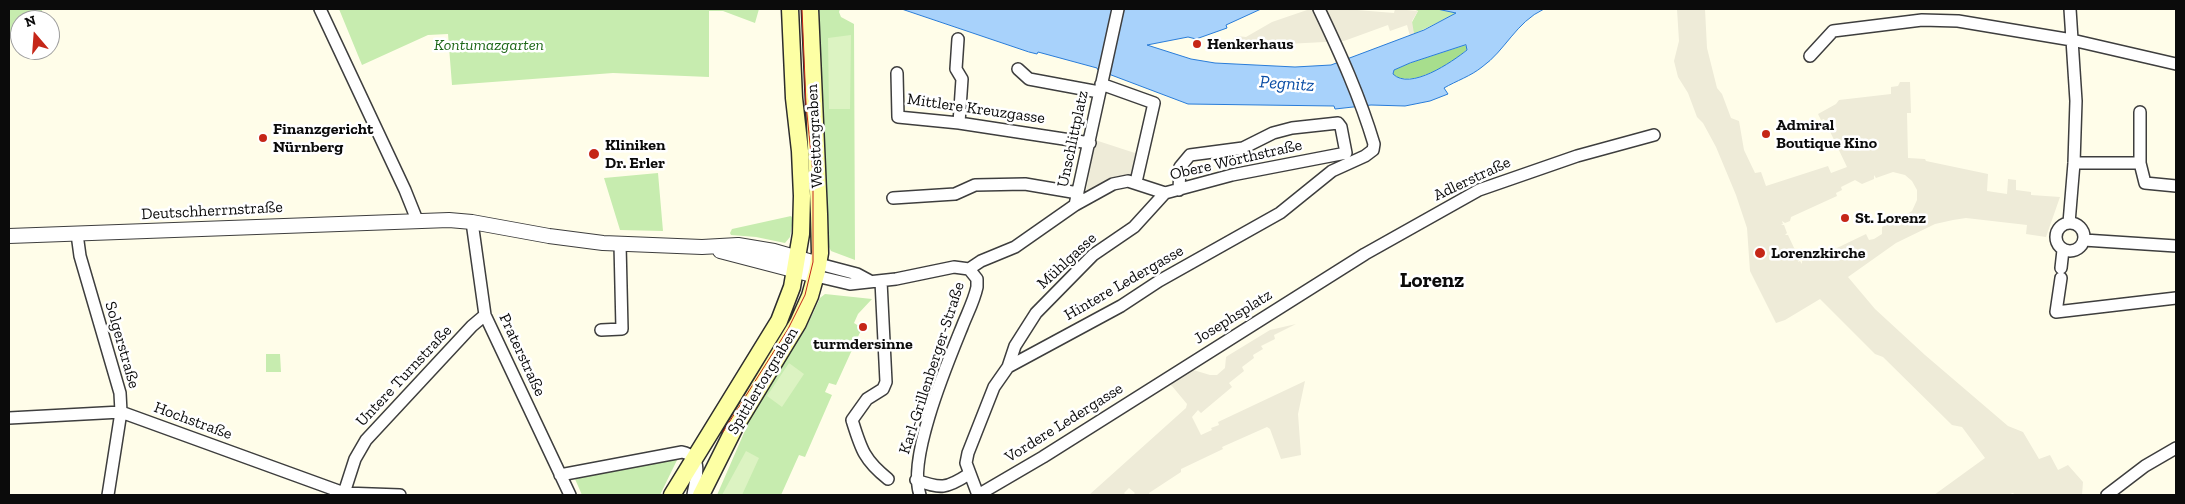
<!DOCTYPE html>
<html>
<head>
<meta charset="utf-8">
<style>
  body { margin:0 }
  #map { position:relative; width:2185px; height:504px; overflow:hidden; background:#fffde9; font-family:"Zilla Slab",serif }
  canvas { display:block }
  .frame { position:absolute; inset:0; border:10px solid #0b0b0b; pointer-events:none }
  .north { position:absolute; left:10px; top:10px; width:50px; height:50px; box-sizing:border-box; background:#fff; border:1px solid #9d9d9d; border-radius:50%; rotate:342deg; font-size:14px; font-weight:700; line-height:20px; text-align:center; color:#0b0b0b }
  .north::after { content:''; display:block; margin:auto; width:18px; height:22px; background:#c52618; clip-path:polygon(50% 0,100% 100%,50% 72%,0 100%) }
</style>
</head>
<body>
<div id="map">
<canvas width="2185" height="504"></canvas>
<div class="frame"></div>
<div class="north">N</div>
</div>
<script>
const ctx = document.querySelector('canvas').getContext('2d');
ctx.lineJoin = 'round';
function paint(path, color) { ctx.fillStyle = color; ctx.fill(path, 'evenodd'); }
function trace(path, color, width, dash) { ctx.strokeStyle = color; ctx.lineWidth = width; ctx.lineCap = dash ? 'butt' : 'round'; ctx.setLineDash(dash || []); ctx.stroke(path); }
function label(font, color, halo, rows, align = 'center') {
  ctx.font = font + ' "Zilla Slab",serif'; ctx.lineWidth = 5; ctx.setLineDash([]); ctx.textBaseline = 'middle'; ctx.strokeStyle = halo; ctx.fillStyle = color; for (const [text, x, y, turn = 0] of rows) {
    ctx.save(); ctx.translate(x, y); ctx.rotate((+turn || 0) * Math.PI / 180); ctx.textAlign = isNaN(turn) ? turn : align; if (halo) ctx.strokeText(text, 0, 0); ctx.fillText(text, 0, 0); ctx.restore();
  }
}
const green = new Path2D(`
  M9,9H42V20H20V36H9Z
  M339,9H759L755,23L723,11H709V77L613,73L452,85L448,34L428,35L362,65Z
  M819,9H840L839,12L841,17L854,24L855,260L831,251L827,243Z
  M1413,9H1437L1457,13L1414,34L1411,24L1418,11Z
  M658,173L663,231L620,230L604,178Z
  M791,216L793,219L790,237L785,243L756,237L731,235L730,233L732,229Z
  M825,294L872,299L858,314L854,323L862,328L836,385L829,383L825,392L832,395L805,457L799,455L781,495H717L757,403L806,328L820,298Z
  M266,354H280L281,372H266Z
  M665,458H678L660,495H582L575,479L663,462Z`);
const forest = new Path2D(`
  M1465,45L1468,48C1456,62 1409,90 1393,74L1394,70L1410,63Z`);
const pitch = new Path2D(`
  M851,35L850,109H829L828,38Z
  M789,363L804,374L782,407L767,396Z
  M746,451L759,458L742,495H722Z`);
const plaza = new Path2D(`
  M1310,9H1345L1394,13L1395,9L1418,11L1412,21L1414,34L1410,36L1407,25L1390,31L1388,25L1344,41L1286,44H1231V41L1236,36L1246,37L1272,22Z
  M1677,9H1705L1707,48L1717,88L1722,94L1731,118L1739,121L1744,150L1755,173L1761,172L1766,186L1828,166L1831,173L1847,167L1824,119L1821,120L1818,114L1836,104L1839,100L1891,94V87L1898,86L1900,82H1910L1911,113H1907L1908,158L1925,159L1926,161L1988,174L1987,191L2007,194L2008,179L2016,180V190L2031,192V195L2060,197L2046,237L2026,234L2027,225L1966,218L1953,220L1935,224L1896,243L1848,277L1875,309L1925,355L2008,426L2023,432L2039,459L2050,455L2058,470L2068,465L2083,482L2082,495H2015L2013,493L2007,495H1934L1985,458L1962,427L1952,425L1883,357L1875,354L1820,299L1785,320L1776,323L1750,271L1747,228L1736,195L1716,147L1703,123L1697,117L1688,93L1678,77L1674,61L1679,41ZM1893,172L1905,175L1912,181L1917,190V200L1912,211L1896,221L1897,224L1894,221L1882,227V234L1874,239L1869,240L1866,234L1810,261L1806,259L1802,261V264L1800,261L1798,262L1799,260L1796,252H1793L1795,250L1788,235H1785L1787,233L1784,225H1781L1783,224L1782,221L1785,223L1790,221L1791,217L1837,196L1836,193L1842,190L1841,187L1855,180L1862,184L1874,179V175L1876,178Z
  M1095,140L1138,154L1132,178L1118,176L1085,197Z
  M1296,324L1274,335L1275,339L1261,346L1263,349L1253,355L1254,358L1242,367L1244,371L1229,383L1232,387L1201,413L1198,410L1192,417L1201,435L1212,430L1211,428L1219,425L1218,422L1305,381L1298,414L1301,455L1281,459L1270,429L1267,427L1222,447L1223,449L1181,469V472L1149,493L1150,495H1133L1135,493L1129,488L1124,493L1126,495H1089L1186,408L1187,404L1172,386L1167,383L1190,369L1210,375H1217L1225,368L1226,357L1229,355L1270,330Z`);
const water = new Path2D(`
  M902,9H1261L1226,25L1227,28L1196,39L1188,37L1147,45L1191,59L1215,63L1295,67L1331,65L1424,30L1456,13L1437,9H1544C1516,22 1505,51 1482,67C1471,76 1456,81 1444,88L1448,94L1430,101L1405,106L1371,105L1335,109L1334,106L1188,104L1098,70L1097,68L1038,52L1037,54L1029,52ZM1466,45L1467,50C1452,62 1410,91 1393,74L1394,70L1410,63Z`);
const minor = new Path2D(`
  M320,9L405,190L417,220
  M958,39L956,69L962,79L959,123
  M1810,56L1833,31L1922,20L1958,21L2072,40L2176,64
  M1018,69L1029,79L1099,92
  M897,73L898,117L959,123L1090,143
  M1101,84L1154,103L1136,182
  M2140,112V163
  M2074,163H2140L2145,183L2176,186
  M893,198L955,194L975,185L1025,184L1078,193
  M1075,205L1118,9
  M472,222L485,315L570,495
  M2069,223L2074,163L2076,101L2070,9
  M2056 237a14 14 0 1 1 28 0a14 14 0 1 1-28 0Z
  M77,234L80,256L120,393L121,412L108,495
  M2084,240L2176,246
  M819,264L857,274L870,281
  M2061,268L2063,250
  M816,276L850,284L896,279L954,267L969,269L981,261L1015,247L1075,205L1113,184L1128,181L1165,193L1232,175L1346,153L1341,127L1338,123L1292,128L1273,133L1243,148L1190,155L1180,167L1179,190
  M2061,278L2056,312L2176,298
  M881,281L886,382L883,389L867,399L852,420C861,449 864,460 888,479
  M601,330L622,329L620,244
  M1008,367L1015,346L1036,313L1093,255L1134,227L1165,193
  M9,418L121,412L344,493L400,495
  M560,475L682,452C705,457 695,480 693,495
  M916,480C941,489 946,489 969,474
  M344,493L355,459L366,440L472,326L485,315
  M920,495C907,459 947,364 962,327C967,314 974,301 977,287V279L969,269
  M978,495L1043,457L1365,254L1479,190L1577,156L1654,135
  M978,495L966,463L968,453L994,387L1008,367L1121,306L1159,281L1280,213L1332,171L1365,156L1373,150L1374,144C1360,97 1340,53 1319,9
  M2107,495L2145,466L2176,448`);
const tertiary = new Path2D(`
  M9,236L449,220L472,222L549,236L603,243L702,247L738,245L774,251L819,264
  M720,251L816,276`);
const secondary = new Path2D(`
  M672,495L779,321L792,287L801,234L802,196L800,151L794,98L790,9
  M701,495L735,427L798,323L810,296L817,271L820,253L819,214L810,9`);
const tram = new Path2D(`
  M723,432L788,329L805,295L813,262V174L806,104L802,9`);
const markers = [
  [1197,44,5,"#c52618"],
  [1766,134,5,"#c52618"],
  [263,138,5,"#c52618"],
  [594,154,6,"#c52618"],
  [1845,218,5,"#c52618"],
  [1760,253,6,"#c52618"],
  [863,327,5,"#c52618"]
];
const poiNames = [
  ["Henkerhaus",1207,44],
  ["Admiral",1776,125],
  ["Boutique Kino",1776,143],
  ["Finanzgericht",273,129],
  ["Nürnberg",273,147],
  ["Kliniken",605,145],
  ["Dr. Erler",605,163],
  ["St. Lorenz",1855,218],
  ["Lorenzkirche",1771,253],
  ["turmdersinne",863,344,"center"]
];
const parkNames = [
  ["Kontumazgarten",489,45]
];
const streetNames = [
  ["Mittlere Kreuzgasse",976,109,8],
  ["Westtorgraben",815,136,-93],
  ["Unschlittplatz",1073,139,-78],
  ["Obere Wörthstraße",1236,160,-13],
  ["Adlerstraße",1472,179,-25],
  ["Deutschherrnstraße",212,211,-3],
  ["Mühlgasse",1067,261,-43],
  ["Hintere Ledergasse",1124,283,-30],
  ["Josephsplatz",1233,317,-32],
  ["Solgerstraße",122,345,74],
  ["Praterstraße",522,355,65],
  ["Karl-Grillenberger-Straße",932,368,-72],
  ["Untere Turnstraße",404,376,-47],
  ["Spittlertorgraben",763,381,-59],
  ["Hochstraße",193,421,20],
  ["Vordere Ledergasse",1064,423,-32]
];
const waterNames = [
  ["Pegnitz",1287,84,4]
];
const districtNames = [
  ["Lorenz",1432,281]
];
paint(green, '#c7ecaf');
paint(forest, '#a7de8d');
paint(pitch, '#dcf3c2');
paint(plaza, '#eeebd8');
paint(water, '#a8d2fb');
trace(water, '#297cd8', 1);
trace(minor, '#3e3e3e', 14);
trace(tertiary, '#3e3e3e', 16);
trace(secondary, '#2d2d2d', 19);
trace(minor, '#fff', 11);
trace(tertiary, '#fff', 14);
trace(secondary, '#fdffa4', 16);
trace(tram, '#c52618', 1);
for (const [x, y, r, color] of markers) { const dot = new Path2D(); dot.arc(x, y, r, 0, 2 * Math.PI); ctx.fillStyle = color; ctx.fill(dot); trace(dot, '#fff', 2); }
label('bold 16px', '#0b0b0b', '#fff', poiNames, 'left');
label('italic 16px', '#1d6717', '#fff', parkNames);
label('16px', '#0b0b0b', '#fff', streetNames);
label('italic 18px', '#0b4ea5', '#fff', waterNames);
label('bold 21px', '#0b0b0b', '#fff', districtNames);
</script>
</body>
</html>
